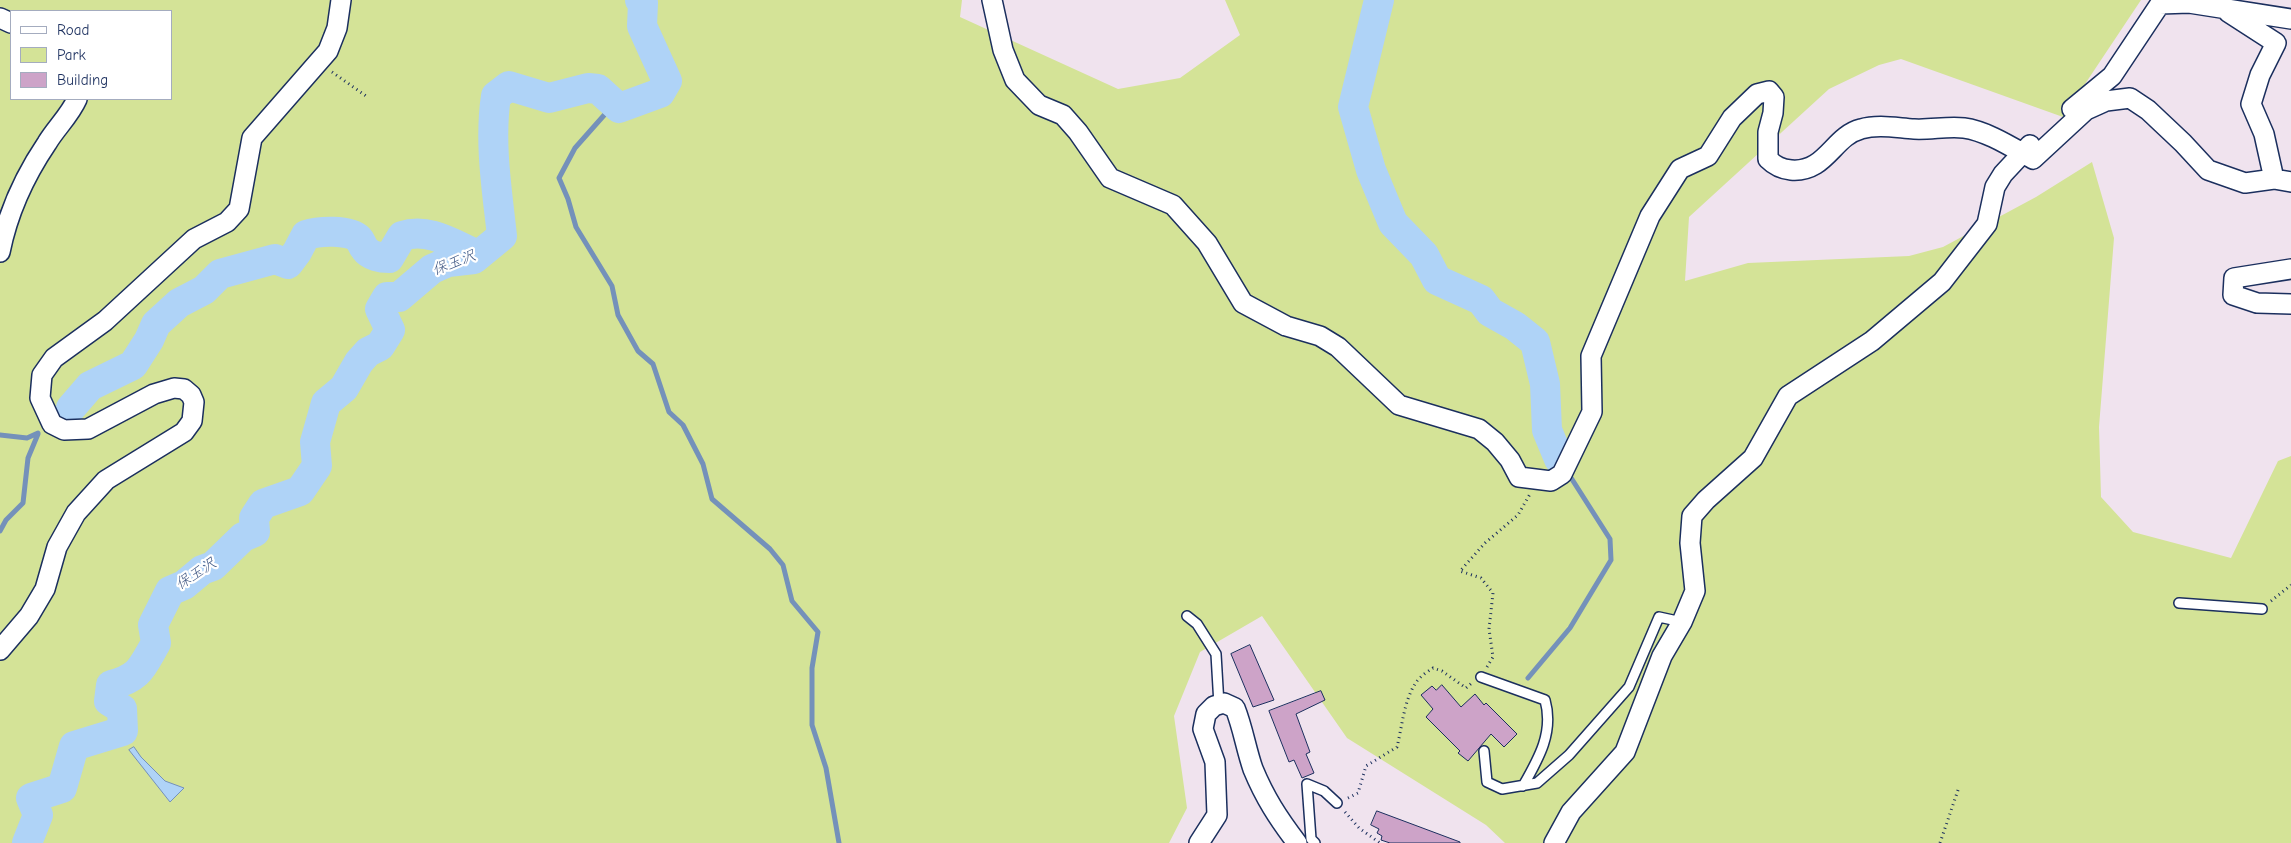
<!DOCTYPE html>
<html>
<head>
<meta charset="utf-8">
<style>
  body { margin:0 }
  #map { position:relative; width:2291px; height:843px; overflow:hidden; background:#f0e3ee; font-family:"Comic Neue",sans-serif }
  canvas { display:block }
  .legend { position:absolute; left:10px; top:10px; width:162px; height:90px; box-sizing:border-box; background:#fff; border:1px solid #a4acbf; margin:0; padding:6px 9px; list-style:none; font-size:15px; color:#1b2f5e }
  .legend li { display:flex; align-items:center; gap:10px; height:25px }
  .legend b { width:25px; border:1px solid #a4acbf }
</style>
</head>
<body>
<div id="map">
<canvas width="2291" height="843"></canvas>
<ul class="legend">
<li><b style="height:6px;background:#fff"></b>Road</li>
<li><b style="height:14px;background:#d4e397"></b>Park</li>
<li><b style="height:14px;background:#cda3c8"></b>Building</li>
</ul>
</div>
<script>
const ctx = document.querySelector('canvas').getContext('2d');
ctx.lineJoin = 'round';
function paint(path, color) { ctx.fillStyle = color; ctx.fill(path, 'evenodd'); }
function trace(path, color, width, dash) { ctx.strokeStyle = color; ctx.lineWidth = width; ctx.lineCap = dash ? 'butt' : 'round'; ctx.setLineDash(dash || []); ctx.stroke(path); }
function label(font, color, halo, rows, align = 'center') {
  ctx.font = font + ' "Comic Neue","Klee One",sans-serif'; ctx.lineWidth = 4.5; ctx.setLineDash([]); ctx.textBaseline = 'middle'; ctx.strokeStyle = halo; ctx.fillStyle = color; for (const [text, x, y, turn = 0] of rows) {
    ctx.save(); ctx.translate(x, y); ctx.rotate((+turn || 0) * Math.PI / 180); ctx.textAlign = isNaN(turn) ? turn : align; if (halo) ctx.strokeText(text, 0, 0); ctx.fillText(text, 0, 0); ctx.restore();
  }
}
const green = new Path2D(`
  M0,0H962L960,17L1118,89L1180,78L1240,35L1225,0H2141L2063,117L1901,59L1879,65L1829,89L1689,217L1685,281L1748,263L1909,256L1943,247L2036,197L2092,162L2114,238L2099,427L2101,497L2133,532L2231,558L2278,461L2291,456V843H1505L1486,825L1347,738L1262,616L1200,652L1174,716L1187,808L1169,843H0ZM11,11H171V99H11Z`);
const water = new Path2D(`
  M134,747L141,757L165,781L184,788L170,802L129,750Z`);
const stream = new Path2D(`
  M614,104L575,148L559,178L568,199L576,227L612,286L618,315L638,351L653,364L669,412L683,425L703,464L712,499L770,549L783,565L792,601L818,632L812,668V725L826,768L839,843
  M64,414L71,408
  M0,435L27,438L38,433
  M0,531L6,520L23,503L28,458L38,434
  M1528,678L1570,628L1611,560L1610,539L1568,473`);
const river = new Path2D(`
  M1379,0L1353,107L1371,170L1393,223L1424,255L1437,280L1481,300L1490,312L1515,326L1535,342L1545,384L1547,430L1559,459
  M71,408L90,386L133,365L149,340L156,324L179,303L204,290L220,274L275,259L288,264L297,252L306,235C318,231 349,229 359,239C361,241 362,246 365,249C370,256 381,258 389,258L402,236C430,227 454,245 478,255
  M27,843L38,815L31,798L62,788L74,746L123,731L122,709L109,701L111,685C140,678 142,667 156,643L153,625L170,591L184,585L202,570L213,566L243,537L255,532L254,518L263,504L300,491L317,466L315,442L326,403L344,388L359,362L368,352L380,346L390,330L380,309L387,297H399L432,269L448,262L474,259L502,236C497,190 489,142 496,96L509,86L549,98L588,88L598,89L619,108L660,93L667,81L642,26L643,3L640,0`);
const building = new Path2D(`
  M1250,645L1274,700L1253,707L1231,654Z
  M1442,685L1461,707L1475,694L1484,705L1486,703L1517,734L1504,747L1491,734L1468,761L1458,753L1460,751L1426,717L1433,709L1421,695L1432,686L1436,690Z
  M1321,691L1325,700L1296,714L1310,752L1306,754L1314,773L1302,778L1294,760L1289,762L1269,711Z
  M1377,811L1460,842V843H1390L1381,840L1382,836L1377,833L1379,829L1371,825Z`);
const path = new Path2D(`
  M332,72L366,96
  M2271,601L2291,585
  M1487,667L1493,657L1489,629L1493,593L1481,578L1460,571L1485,543L1518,515L1530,494
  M1348,798L1358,793L1366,766L1397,747C1402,727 1404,701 1415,684C1419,677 1427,672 1433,668L1442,671L1466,688L1473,682
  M1345,812L1359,828L1380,843
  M1940,843L1958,790`);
const lane = new Path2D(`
  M2179,603L2262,609
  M1187,616L1197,624L1216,654L1219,705
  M1481,677L1545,700C1554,732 1539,758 1523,786
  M1484,751L1487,782L1502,789L1537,783L1569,755L1629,687L1659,617L1682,622
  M1315,843L1311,839L1307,784L1324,791L1337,803`);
const street = new Path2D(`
  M992,0L1003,50L1015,80L1039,105L1063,115L1078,132L1110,178L1173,205L1207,243L1243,303L1286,326L1320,336L1338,347L1399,405L1479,429L1495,442L1510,460L1519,477L1551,481L1562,474L1592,412L1591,356L1650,216L1680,169L1708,156L1732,118L1757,94L1769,91L1774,97L1773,113L1768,132V159C1775,166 1781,169 1791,170C1826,173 1833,136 1861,129C1878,124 1897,128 1914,129C1931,130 1947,126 1964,128C1987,131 2013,148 2033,159L2086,110L2106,101L2130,98L2148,110L2183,143L2208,170L2245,183L2274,179
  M2228,12L2276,43L2260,75L2251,104L2264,134L2274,179L2291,182
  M0,18L11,23
  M2072,109L2112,76L2160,4L2189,3L2291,19
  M0,252C8,212 24,177 47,143C56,128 70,115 77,99
  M2291,269L2234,278L2233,295L2257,303L2291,304
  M0,650L29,616L45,589L57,547L76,513L106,480L184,432L192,421L194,402L191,395L184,389L174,388L154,394L88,429L64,430L52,424L40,398L42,375L54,358L105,321L194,239L227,222L239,209L252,138L328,51L337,28L341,0
  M1199,843L1217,815L1215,762L1203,729L1206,714L1214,706L1224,703L1235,708C1243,728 1246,749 1253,769C1265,798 1278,818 1297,843
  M1554,843L1571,812L1625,752L1662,656L1682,622L1695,591L1690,543L1692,516L1706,500L1753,458L1788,396L1872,341L1942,282L1987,224L1995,187L2003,174L2030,145`);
const waterNames = [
  ["保玉沢",454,263,-21],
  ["保玉沢",196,574,-33]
];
paint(green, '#d4e397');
paint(water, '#afd3f7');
trace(water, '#7491ba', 1);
trace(stream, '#7491ba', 5);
trace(river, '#afd3f7', 30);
paint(building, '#cda3c8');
trace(building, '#1b2f5e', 1);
trace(lane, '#1b2f5e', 12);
trace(street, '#1b2f5e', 22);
trace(path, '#1b2f5e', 3, [1, 4]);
trace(lane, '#fff', 9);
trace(street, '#fff', 19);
label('italic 15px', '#405884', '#fff', waterNames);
</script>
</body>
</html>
